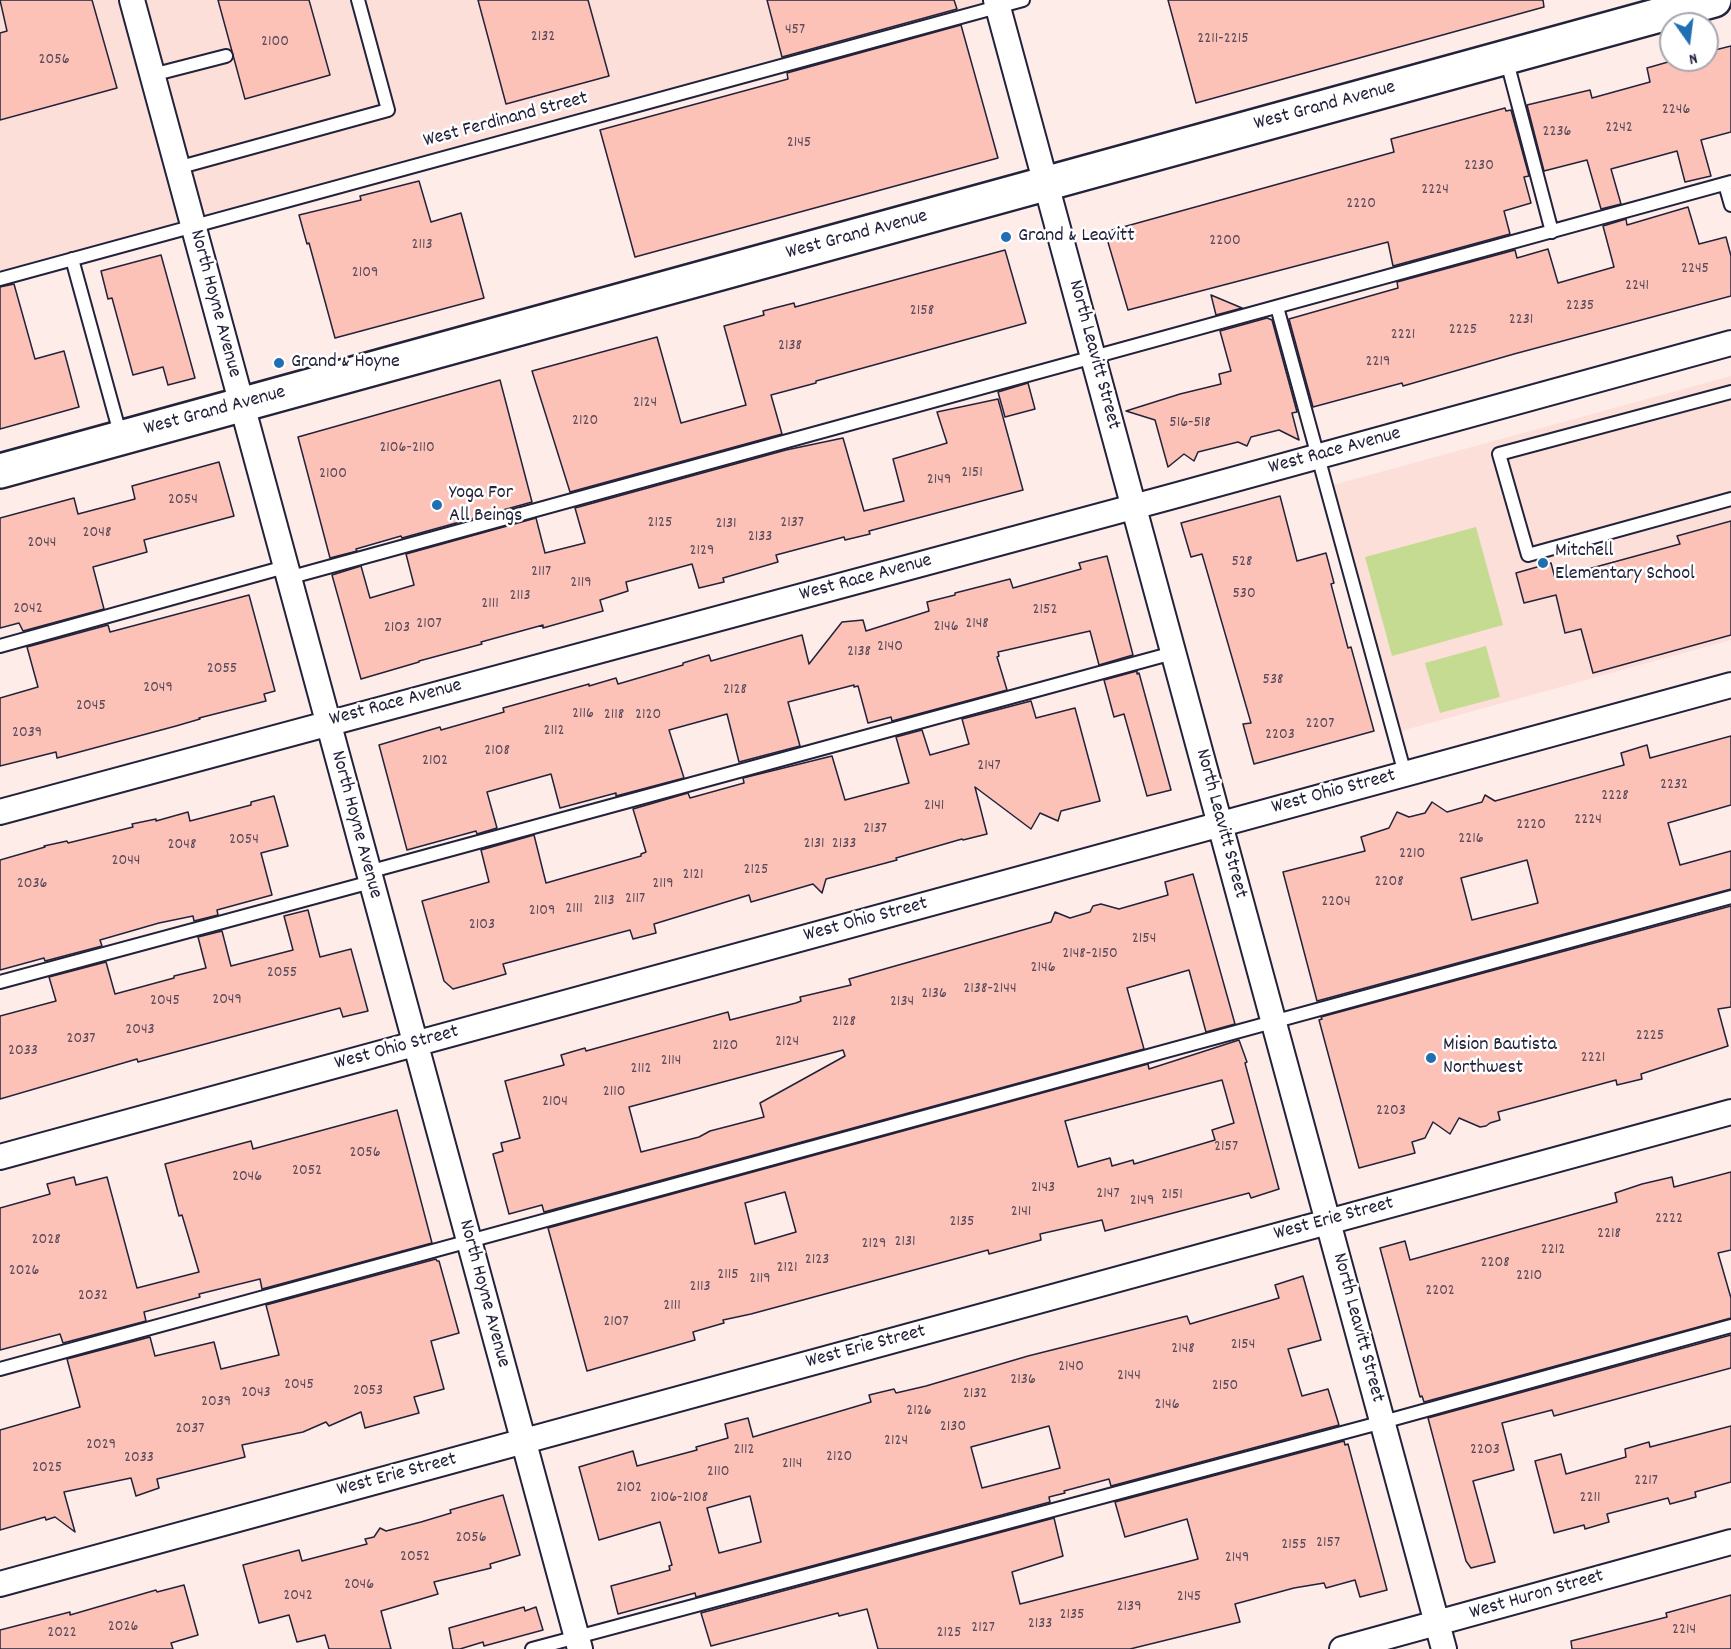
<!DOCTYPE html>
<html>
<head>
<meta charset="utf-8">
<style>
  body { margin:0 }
  #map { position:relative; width:1731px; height:1649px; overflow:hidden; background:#feece9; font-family:Dekko,sans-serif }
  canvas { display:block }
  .north { position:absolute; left:1659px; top:12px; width:60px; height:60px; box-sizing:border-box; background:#fff; border:2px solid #a7a7b1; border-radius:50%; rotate:166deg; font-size:16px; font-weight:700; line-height:24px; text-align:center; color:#22223b }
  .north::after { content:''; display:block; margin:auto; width:21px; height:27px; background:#1f6fb2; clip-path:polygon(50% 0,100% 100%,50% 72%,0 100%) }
</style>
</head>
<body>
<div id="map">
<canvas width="1731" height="1649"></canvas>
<div class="north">N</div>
</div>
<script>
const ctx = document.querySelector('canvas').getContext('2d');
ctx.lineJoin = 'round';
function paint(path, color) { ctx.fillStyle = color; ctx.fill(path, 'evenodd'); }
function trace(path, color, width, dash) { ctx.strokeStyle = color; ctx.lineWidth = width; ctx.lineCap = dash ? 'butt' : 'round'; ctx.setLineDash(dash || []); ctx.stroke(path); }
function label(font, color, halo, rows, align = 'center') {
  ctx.font = font + ' Dekko,sans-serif'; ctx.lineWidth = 5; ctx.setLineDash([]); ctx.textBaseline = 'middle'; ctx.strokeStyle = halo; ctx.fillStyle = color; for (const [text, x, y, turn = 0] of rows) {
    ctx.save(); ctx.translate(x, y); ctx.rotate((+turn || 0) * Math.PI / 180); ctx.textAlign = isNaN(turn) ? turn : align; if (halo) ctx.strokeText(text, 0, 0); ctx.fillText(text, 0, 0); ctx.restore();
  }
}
const built = new Path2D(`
  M0,0H1026L0,283Z
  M1731,376V640L1401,731L1333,485Z`);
const green = new Path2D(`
  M1476,527L1503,625L1392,656L1365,557Z
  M1486,646L1500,697L1440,713L1425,663Z`);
const building = new Path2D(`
  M0,0H92L117,88L0,120V33L7,31Z
  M218,0H309L330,75L245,99Z
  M478,0H588L609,76L506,104Z
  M767,0H954L957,9L782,57Z
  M1168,0H1543L1544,7L1196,103Z
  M961,25L998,158L635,257L600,130L788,79L787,73Z
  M1731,46V132L1701,140L1711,176L1685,182L1677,151L1611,169L1621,204L1601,209L1587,160L1544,171L1527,105L1590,90L1592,98L1650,82L1647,68L1675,60H1707V52Z
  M1505,108L1506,111L1511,110L1529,176L1524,177L1531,203L1504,211L1510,234L1393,266L1388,242L1128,310L1105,232L1394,152L1391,139Z
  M419,181L431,222L461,213L484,298L335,338L309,243L307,244L299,215L361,200L360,196Z
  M1688,207L1699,244L1726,237L1731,256V296L1514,354L1403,386L1402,383L1313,407L1289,319L1398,288L1397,282L1515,250L1517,258L1548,249L1558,283L1614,267L1603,226L1626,219L1627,225Z
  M1005,250L1026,323L816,381V383L771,395L782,434L570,492L532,371L657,337L681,423L746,405L724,326L764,315L763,311L794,303L795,307Z
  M161,255L195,378L168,385L163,367L133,375L112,298L108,299L101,271Z
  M14,284L35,359L64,351L79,407L0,429V287Z
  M1211,295L1242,308L1216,315Z
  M1267,318L1272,320L1297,412L1292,413L1299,440L1279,430L1251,437L1247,446L1238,442L1198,452L1194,461L1184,454L1168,467L1155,420L1126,411L1180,394L1221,384L1219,374L1231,371L1220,331Z
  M500,380L532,502L402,538L401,536L356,549L357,551L330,558L298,437Z
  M1028,383L1035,409L1005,417L998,392Z
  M998,399L1023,490L869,531L870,534L845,540L844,537L776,555L778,562L723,578L724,582L699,588L692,564L626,582L628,591L600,600L603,611L543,628V625L481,642L482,644L419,661V662L361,679L332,575L361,566L370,598L414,585L406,554L536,518L545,553L585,543L575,508L786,450L843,438L864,511L904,501L893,459L947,443L937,412Z
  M219,462L234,516L144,540L147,552L93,567L104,609L23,631L19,623L0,628V518L74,498L78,514L135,499L132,486Z
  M1280,496L1297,561L1326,553L1334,583L1331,584L1348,648L1351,647L1374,731L1254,764L1243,724L1251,723L1202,554L1191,557L1181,523Z
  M1731,521V635L1593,673L1581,629L1565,633L1556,595L1524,603L1516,573L1551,563L1555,578L1680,544L1677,536Z
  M1107,556L1133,655L1099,665L1090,631L998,652L999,656L997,657L1007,690L892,721L891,717L868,723L858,686L854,687V685L788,702L800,746L739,762L727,714L669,730L684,778L616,796V793L560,808L551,774L487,792L497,828L477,834L476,831L407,850L379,745L440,727L441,730L504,712L503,708L589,684V686L616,678L618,684L683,665V663L709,655L711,661L802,635L809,664L842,622L863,620L866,631L929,611L927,602L955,595V593L1010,579L1013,588L1081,569L1079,563Z
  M249,595L275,691L264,694L266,701L199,718L200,719L176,726L57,758L56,752L0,766V698L38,687L27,647L108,625L110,632Z
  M1137,671V674L1139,673L1171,790L1147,796L1124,714L1114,717L1104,680Z
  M1031,701L1036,718L1075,708L1100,801L1061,811L1058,821L1040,813L1031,829L975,787L987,834L963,840L962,839L896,858L897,860L826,879L822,893L813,884L751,902L749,895L654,924L656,933L633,939L630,930L503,964L506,974L478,982L453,989L444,981L422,901L489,882L481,850L534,835L546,883L641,856V854L646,852L633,809L688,793L690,798L744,783L743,778L832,756L845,800L909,783L896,737L922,730L930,755L969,744L962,719Z
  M1731,736V805L1668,823L1680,865L1731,851V889L1317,1001L1283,872L1365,851L1361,837L1389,828L1397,812L1409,817L1425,813L1432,802L1447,812L1482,802L1485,795L1495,801L1624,765L1621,753L1647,745L1650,758ZM1527,860L1538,903L1472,920L1461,878Z
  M274,796L288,846L261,853L272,895L217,910L218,915L194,921L193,916L159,923L100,940L102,946L45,961L44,958L0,970V860L45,847L44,846L67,841L68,843L133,827L132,824L156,819V821L188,812L190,821L251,805V802Z
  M1193,874L1235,1024L1206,1032L1189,970L1127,988L1144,1049L544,1212L542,1205L509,1214L493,1154L503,1151L501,1143L520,1138L505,1081L564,1065L561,1055L585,1048L586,1051L728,1012L730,1020L796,1003L801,1001L800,997L851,985L849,979L1051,922L1055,912L1070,918L1090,912L1093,906L1101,904L1119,909L1168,895L1165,882ZM843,1050L845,1056L760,1103L764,1117L710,1131L699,1137L641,1152L629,1107Z
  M1731,906V1007L1718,1009L1728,1046L1641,1074L1642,1079L1617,1085L1616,1080L1498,1112L1500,1120L1490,1123L1486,1126L1480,1127L1459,1118L1450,1134L1433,1122L1425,1138L1412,1142L1415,1153L1359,1168L1319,1020L1322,1019L1321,1017Z
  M308,910L320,957L351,949L368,1011L343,1017L340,1008L138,1062L137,1059L0,1099V1016L56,1001L49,977L106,962L115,994L174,978V976L206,968L198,937L222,931L231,966L293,950L284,916Z
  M1239,1040L1247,1062L1245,1063L1279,1189L1251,1198L1249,1193L1105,1231L1102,1220L1040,1234L1041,1240L989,1254L988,1250L751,1314L723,1320L724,1323L693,1332L695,1340L587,1371L548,1228L1148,1064L1149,1069ZM1222,1080L1234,1123L1212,1130L1215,1140L1134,1164L1133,1160L1112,1166L1110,1158L1078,1167L1065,1121ZM785,1192L796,1232L755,1244L745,1203Z
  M397,1110L432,1243L262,1289L260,1279L199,1294L200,1297L144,1312L146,1321L63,1343L60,1334L0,1350V1208L50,1194L47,1184L74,1177L76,1185L107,1177L137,1288L199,1272L182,1215L179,1216L165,1164L251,1141L253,1149Z
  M1731,1172V1250L1718,1253L1731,1298V1318L1424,1402L1422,1396L1420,1397L1380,1248L1405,1241L1410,1260L1617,1202L1615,1193L1642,1184L1672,1177L1674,1187Z
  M436,1259L437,1261H439L459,1333L431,1341L444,1389L414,1397L419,1413L365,1428L361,1412L329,1426L326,1422L303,1432L242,1445L245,1457L157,1479L159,1488L136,1496L131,1478L64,1492L75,1532L55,1517L46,1520L45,1517L0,1530V1430L80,1407L67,1359L150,1337L155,1356L214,1342L221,1369L279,1355L266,1305Z
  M1303,1276L1321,1340L1288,1349L1302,1396L1328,1389L1339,1425L1111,1486L1109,1479L1064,1491L1065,1493L1049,1497L1050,1502L696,1597L695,1593L618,1614L611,1586L670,1570L669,1566L672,1565L660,1522L599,1540L579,1467L633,1451L637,1466L697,1450L696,1447L728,1438L725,1424L748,1418L753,1437L871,1402L869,1395L894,1389L896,1393L926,1386L1028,1356L1187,1316L1190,1324L1279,1298L1275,1285ZM1049,1426L1060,1468L982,1488L971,1447ZM750,1496L761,1542L719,1553L707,1508Z
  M1731,1335V1368L1554,1416L1552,1410L1502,1423L1514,1470L1473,1481L1495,1562L1471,1568L1466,1561L1428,1418Z
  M1731,1426V1482L1695,1492L1696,1497L1670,1504L1668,1498L1607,1514L1609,1522L1585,1529L1584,1525L1554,1533L1535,1461L1561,1454L1566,1474L1626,1457L1625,1449L1649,1442L1650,1447Z
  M1344,1441L1345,1445L1348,1444L1387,1590L1360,1597L1355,1580L1326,1588L1324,1583L1294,1588L1235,1604L1240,1622L1130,1649H878L867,1609L839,1616L838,1613L711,1646L701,1613L1054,1518L1063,1556L1012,1572L1020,1604L1167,1567L1198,1559L1187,1519L1125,1537L1115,1502Z
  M503,1495L520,1555L490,1564L491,1568L434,1582L438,1594L381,1611L391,1649H329L325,1635L297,1642L289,1615L259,1623L243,1565L299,1550L302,1561L367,1544L365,1539L374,1537L380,1528L386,1531L421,1522L451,1513L450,1510Z
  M184,1585L198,1635L171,1643L173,1649H0V1630L70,1612V1615L156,1590L157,1592Z
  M1731,1595V1649H1572L1571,1641L1667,1617L1666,1613Z
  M524,1607L525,1611L536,1607L543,1630L484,1646L483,1642L460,1649H453L449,1628Z`);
const service = new Path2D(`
  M1506,58L1552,232
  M152,75L226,56
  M177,168L388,110L358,0
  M1725,184L1731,205
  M72,259L121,437
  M0,279L1023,0
  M1277,307L1405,774
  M1731,392L1499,454L1528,555L1731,499
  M288,578L1731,182
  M0,646L285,567
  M368,872L1173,653
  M0,982L371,882
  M0,1369L1731,897
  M532,1649L1383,1422L1731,1326`);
const minor = new Path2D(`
  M132,0L580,1649
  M996,0L1444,1649
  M0,812L1170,497L1731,343
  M0,1157L1731,685
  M0,1584L1731,1112
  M1342,1649L1731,1542`);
const secondary = new Path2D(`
  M0,471L1714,0`);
const markers = [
  [1006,237,6,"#1f6fb2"],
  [279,363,6,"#1f6fb2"],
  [437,505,6,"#1f6fb2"],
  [1543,563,6,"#1f6fb2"],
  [1431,1058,6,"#1f6fb2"]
];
const numberNames = [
  ["457",795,31],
  ["2132",543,38],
  ["2211-2215",1223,40],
  ["2100",275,43],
  ["2056",54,61],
  ["2246",1676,111],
  ["2242",1619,129],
  ["2236",1557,133],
  ["2145",799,144],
  ["2230",1479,167],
  ["2224",1435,191],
  ["2220",1361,205],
  ["2200",1225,242],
  ["2113",422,246],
  ["2245",1695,270],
  ["2109",365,274],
  ["2241",1637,287],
  ["2235",1580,307],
  ["2158",922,312],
  ["2231",1521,321],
  ["2225",1463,331],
  ["2221",1403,336],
  ["2138",790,347],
  ["2219",1378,363],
  ["2124",645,404],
  ["2120",585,422],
  ["516-518",1190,424],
  ["2106-2110",407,449],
  ["2151",972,474],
  ["2100",333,475],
  ["2149",939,481],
  ["2054",183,501],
  ["2125",660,524],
  ["2137",792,524],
  ["2131",726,525],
  ["2048",97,534],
  ["2133",760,538],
  ["2044",42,544],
  ["2129",702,552],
  ["528",1242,563],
  ["2117",541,573],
  ["2119",581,584],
  ["530",1244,595],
  ["2113",520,597],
  ["2111",490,605],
  ["2042",28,610],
  ["2152",1045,611],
  ["2107",429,625],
  ["2148",977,625],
  ["2146",946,628],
  ["2103",397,629],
  ["2140",890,648],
  ["2138",859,653],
  ["2055",222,670],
  ["538",1273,681],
  ["2049",158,689],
  ["2128",735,691],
  ["2045",91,707],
  ["2116",583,715],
  ["2118",614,716],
  ["2120",648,716],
  ["2207",1320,725],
  ["2112",554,732],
  ["2039",27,734],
  ["2203",1280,736],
  ["2108",497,752],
  ["2102",435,762],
  ["2147",989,767],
  ["2232",1674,786],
  ["2228",1615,797],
  ["2141",934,807],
  ["2224",1588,821],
  ["2220",1531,826],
  ["2137",875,830],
  ["2216",1471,840],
  ["2054",244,841],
  ["2131",814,845],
  ["2133",844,845],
  ["2048",182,846],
  ["2210",1412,855],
  ["2044",126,862],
  ["2125",756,871],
  ["2121",693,876],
  ["2208",1389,883],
  ["2036",32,885],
  ["2119",663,885],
  ["2117",635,900],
  ["2113",604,902],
  ["2204",1336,903],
  ["2111",574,910],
  ["2109",542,912],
  ["2103",482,926],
  ["2154",1144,940],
  ["2148-2150",1090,955],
  ["2146",1043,969],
  ["2055",282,974],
  ["2138-2144",990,990],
  ["2136",934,995],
  ["2049",227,1001],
  ["2045",165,1002],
  ["2134",902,1003],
  ["2128",844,1023],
  ["2043",140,1031],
  ["2225",1650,1037],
  ["2037",81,1040],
  ["2124",787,1043],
  ["2120",725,1047],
  ["2033",23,1052],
  ["2221",1593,1059],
  ["2114",671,1062],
  ["2112",641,1070],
  ["2110",614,1093],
  ["2104",555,1103],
  ["2203",1391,1112],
  ["2157",1226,1148],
  ["2056",365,1154],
  ["2052",307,1172],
  ["2046",247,1178],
  ["2143",1043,1189],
  ["2147",1108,1195],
  ["2151",1172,1196],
  ["2149",1142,1202],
  ["2141",1021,1213],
  ["2222",1669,1220],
  ["2135",962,1223],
  ["2218",1609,1235],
  ["2028",46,1241],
  ["2131",905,1243],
  ["2129",874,1245],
  ["2212",1553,1251],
  ["2123",817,1261],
  ["2208",1495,1264],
  ["2121",787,1269],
  ["2026",24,1272],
  ["2115",728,1276],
  ["2210",1529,1277],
  ["2119",760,1280],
  ["2113",700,1288],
  ["2202",1440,1292],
  ["2032",93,1297],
  ["2111",672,1307],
  ["2107",616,1323],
  ["2154",1243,1346],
  ["2148",1183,1350],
  ["2140",1071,1368],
  ["2144",1129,1377],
  ["2136",1023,1381],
  ["2045",299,1386],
  ["2150",1225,1387],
  ["2053",368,1392],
  ["2043",256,1394],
  ["2132",975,1395],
  ["2039",216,1403],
  ["2146",1167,1406],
  ["2126",919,1412],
  ["2130",953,1428],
  ["2037",190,1430],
  ["2124",896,1442],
  ["2029",101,1446],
  ["2112",744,1451],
  ["2203",1485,1451],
  ["2120",839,1458],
  ["2033",139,1459],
  ["2114",792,1465],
  ["2025",47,1469],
  ["2110",718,1473],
  ["2217",1646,1482],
  ["2102",629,1489],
  ["2106-2108",679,1499],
  ["2211",1590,1499],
  ["2056",471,1539],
  ["2157",1328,1544],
  ["2155",1294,1546],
  ["2052",415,1558],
  ["2149",1237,1559],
  ["2046",359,1586],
  ["2042",298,1597],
  ["2145",1189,1598],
  ["2139",1129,1608],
  ["2135",1072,1616],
  ["2133",1040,1625],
  ["2026",123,1628],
  ["2127",983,1629],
  ["2214",1684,1631],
  ["2022",62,1634],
  ["2125",949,1634]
];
const streetNames = [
  ["West Grand Avenue",1325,107,-15],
  ["West Ferdinand Street",506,121,-15],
  ["West Grand Avenue",857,236,-15],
  ["North Hoyne Avenue",214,304,75],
  ["North Leavitt Street",1093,355,75],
  ["West Grand Avenue",215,412,-15],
  ["West Race Avenue",1335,452,-15],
  ["West Race Avenue",866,579,-15],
  ["West Race Avenue",396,704,-15],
  ["West Ohio Street",1334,793,-15],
  ["North Leavitt Street",1220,824,75],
  ["North Hoyne Avenue",355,825,75],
  ["West Ohio Street",866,921,-15],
  ["West Ohio Street",397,1049,-15],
  ["West Erie Street",1334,1220,-15],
  ["North Hoyne Avenue",483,1294,75],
  ["North Leavitt Street",1357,1328,75],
  ["West Erie Street",866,1348,-15],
  ["West Erie Street",397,1476,-15],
  ["West Huron Street",1537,1596,-16]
];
const poiNames = [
  ["Grand & Leavitt",1018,237],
  ["Grand & Hoyne",291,363],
  ["Yoga For",449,494],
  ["All Beings",449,517],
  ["Mitchell",1555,552],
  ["Elementary School",1555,575],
  ["Mision Bautista",1443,1046],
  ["Northwest",1443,1069]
];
paint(built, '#fddfda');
paint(green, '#c4db91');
paint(building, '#fcc1b7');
trace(building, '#22223b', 1.5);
trace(service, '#22223b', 16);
trace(minor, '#22223b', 28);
trace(secondary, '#22223b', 38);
trace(service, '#fff', 12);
trace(minor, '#fff', 24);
trace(secondary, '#fff', 33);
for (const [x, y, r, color] of markers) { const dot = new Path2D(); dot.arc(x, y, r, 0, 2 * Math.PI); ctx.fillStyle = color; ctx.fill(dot); trace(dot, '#fff', 2); }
label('16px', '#584a5a', null, numberNames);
label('20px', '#22223b', '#fff', streetNames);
label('20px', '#22223b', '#fff', poiNames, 'left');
</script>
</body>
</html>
